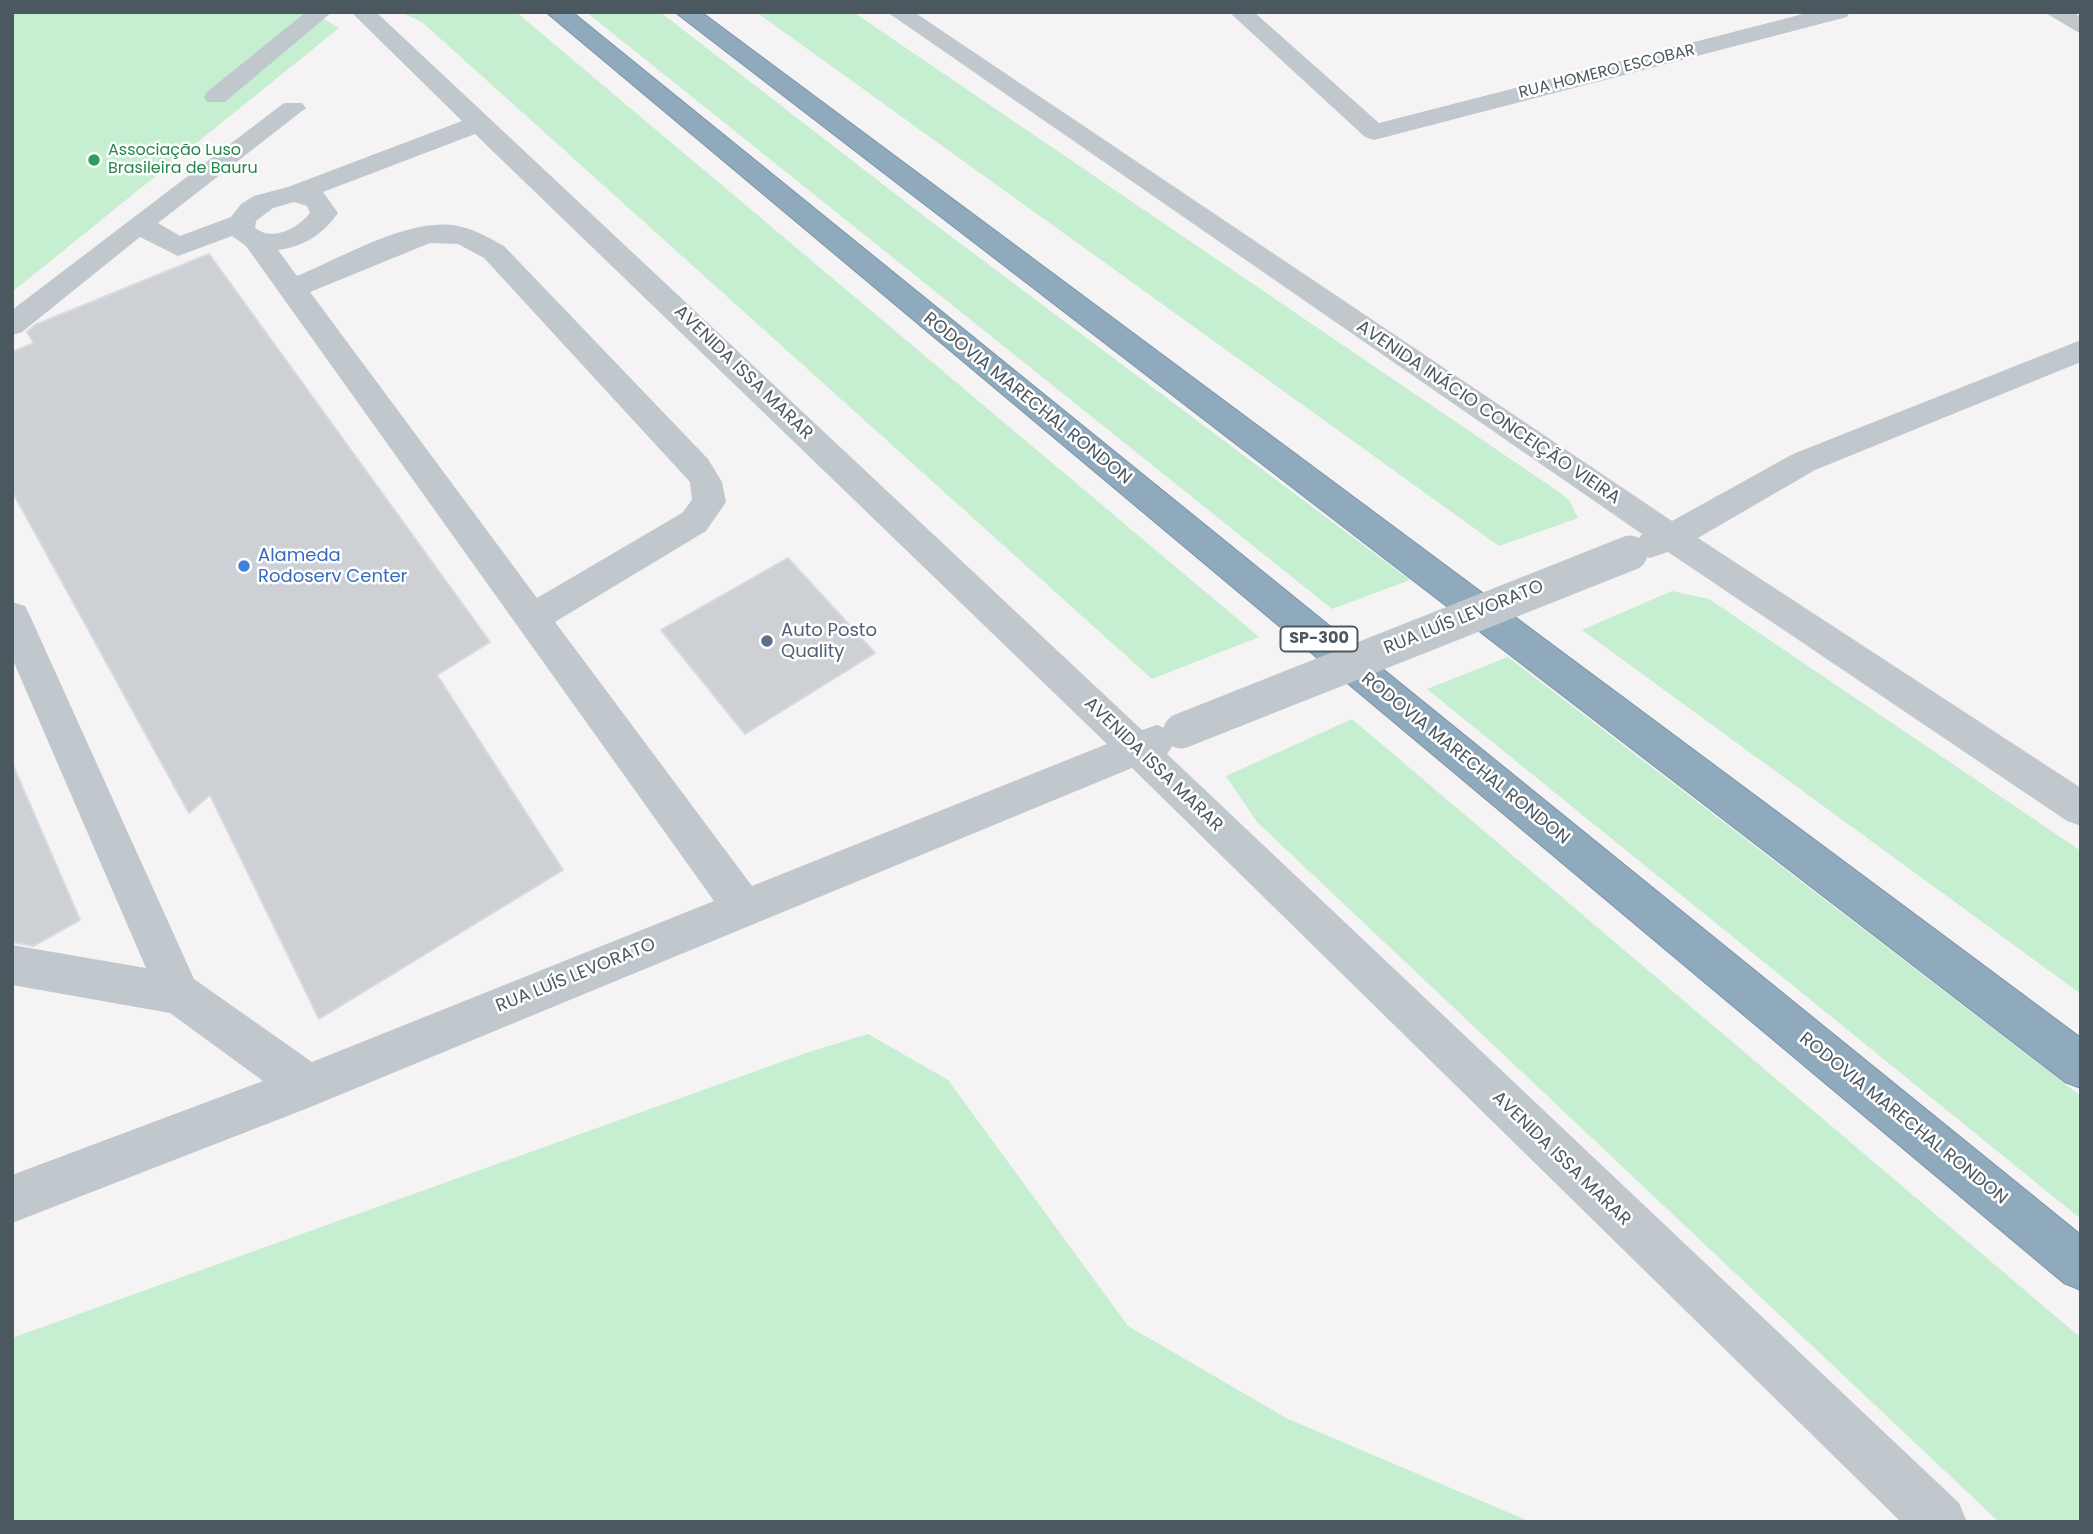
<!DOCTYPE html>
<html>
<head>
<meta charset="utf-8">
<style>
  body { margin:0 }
  #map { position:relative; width:2093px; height:1534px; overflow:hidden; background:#f5f3f3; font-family:Poppins,sans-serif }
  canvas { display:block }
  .frame { position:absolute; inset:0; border:14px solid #4c585f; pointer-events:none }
</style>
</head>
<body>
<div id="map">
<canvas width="2093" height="1534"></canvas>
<div class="frame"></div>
</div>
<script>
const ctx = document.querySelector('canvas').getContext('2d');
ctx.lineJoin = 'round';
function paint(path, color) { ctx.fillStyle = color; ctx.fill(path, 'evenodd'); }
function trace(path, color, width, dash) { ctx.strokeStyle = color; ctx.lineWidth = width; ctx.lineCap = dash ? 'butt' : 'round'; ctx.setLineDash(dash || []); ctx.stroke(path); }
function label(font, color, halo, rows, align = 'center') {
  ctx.font = font + ' Poppins,sans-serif'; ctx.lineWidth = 5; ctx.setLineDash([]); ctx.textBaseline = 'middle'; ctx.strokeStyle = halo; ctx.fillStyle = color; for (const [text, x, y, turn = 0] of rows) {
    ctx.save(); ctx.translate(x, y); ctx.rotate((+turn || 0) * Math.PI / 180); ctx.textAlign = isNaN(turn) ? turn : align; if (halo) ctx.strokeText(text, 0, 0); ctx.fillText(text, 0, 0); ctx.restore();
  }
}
const green = new Path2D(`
  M12,12H312L339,28L12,292Z
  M401,12H516L1259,637L1152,679L423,23Z
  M586,12H660L933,223L1410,580L1332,609Z
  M756,12H853L1556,490L1569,500L1578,518L1499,546Z
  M1672,591L1709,599L2081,851V994L1582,630Z
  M1508,657L2081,1096V1219L1427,689Z
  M1352,719L2081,1338V1522H1999L1257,822L1226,776Z
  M868,1034L948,1080L1128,1326L1288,1419L1531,1522H12V1338L809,1052Z`);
const building = new Path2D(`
  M209,254L490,642L437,675L563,870L319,1019L210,795L189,813L12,491V352L34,343L27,332L35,325Z
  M788,558L875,653L745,734L661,630Z
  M12,763L80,920L33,946L12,942Z`);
const minor = new Path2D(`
  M306,12H332L225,102H207L204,97L207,92Z
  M351,12H376L1142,730L1157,725L1170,730L1176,741L1167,754L1959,1503L1967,1522H1901L1132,768L308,1108L12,1223V1175L263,1081L170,1013L12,985V945L146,968L12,658V602L25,606L30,616L194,979L312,1062L714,901L246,246L232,236L178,256L140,237L22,332L12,335V310L284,103H302L306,108L158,223L180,236L231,217L241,204L254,196L288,187L462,121ZM475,134L1107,744L752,886L555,622L706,531L726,502L722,482L708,459L504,246C488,237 472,228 453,225C406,219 340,258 297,276L278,250C305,246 322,235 338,213L323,192ZM294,202L307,206L310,213C298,228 273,242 255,228L256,221L273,208ZM430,243L458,244L484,258L690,482L692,500L682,513L537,598L310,292Z
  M887,12H914L1672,521L1793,454L2081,340V362L1815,470L1698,538L2081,788V826L2067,821L1668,552L1650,558L1638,554L1633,545L1642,534Z
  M1229,12H1254L1379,123L1811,12H1850L1847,17L1374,140L1365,137Z
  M2044,12H2072L2081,17V34Z`);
const highway = new Path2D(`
  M546,12H572L2081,1235V1290L2064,1283Z
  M675,12H701L2081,1038V1088L2065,1082Z`);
const minorBridge = new Path2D(`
  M1181,731L1630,553`);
const markers = [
  [94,160,7,"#2e9e5b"],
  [244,566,7,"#3f7fe0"],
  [767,641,7,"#5c6f8a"]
];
const farStreetnames = [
  ["RUA HOMERO ESCOBAR",1607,72,-14]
];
const farLeisurenames = [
  ["Associação Luso",108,151],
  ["Brasileira de Bauru",108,169]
];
const shields = [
  [1319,639,77]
];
const shieldNames = [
  ["SP-300",1319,639]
];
const streetNames = [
  ["AVENIDA ISSA MARAR",743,373,44],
  ["RODOVIA MARECHAL RONDON",1027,399,39],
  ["AVENIDA INÁCIO CONCEIÇÃO VIEIRA",1488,413,34],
  ["RUA LUÍS LEVORATO",1464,618,-22],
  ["RODOVIA MARECHAL RONDON",1465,759,39],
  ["AVENIDA ISSA MARAR",1153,765,44],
  ["RUA LUÍS LEVORATO",576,976,-22],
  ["RODOVIA MARECHAL RONDON",1903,1119,39],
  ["AVENIDA ISSA MARAR",1561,1159,44]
];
const shopNames = [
  ["Alameda",258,556],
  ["Rodoserv Center",258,577]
];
const serviceNames = [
  ["Auto Posto",781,631],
  ["Quality",781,652]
];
paint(green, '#c6eed1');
paint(building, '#cdd1d5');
trace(building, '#d7dade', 2);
trace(highway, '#7a95a9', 2);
paint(minor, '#c0c8ce');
paint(highway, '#8faabd');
trace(minorBridge, '#c0c8ce', 35);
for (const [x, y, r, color] of markers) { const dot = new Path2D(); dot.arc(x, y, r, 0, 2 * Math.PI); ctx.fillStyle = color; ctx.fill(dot); trace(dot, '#fff', 2.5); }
label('16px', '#4c585f', '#fff', farStreetnames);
label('16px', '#27864d', '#fff', farLeisurenames, 'left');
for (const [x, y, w] of shields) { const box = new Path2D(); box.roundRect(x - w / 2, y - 12.5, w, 25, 5); ctx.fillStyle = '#fff'; ctx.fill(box); trace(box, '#4c585f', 2); }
label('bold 16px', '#4c585f', null, shieldNames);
label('18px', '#4c585f', '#fff', streetNames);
label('18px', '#366cbe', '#fff', shopNames, 'left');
label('18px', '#4e5e75', '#fff', serviceNames, 'left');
</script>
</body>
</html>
